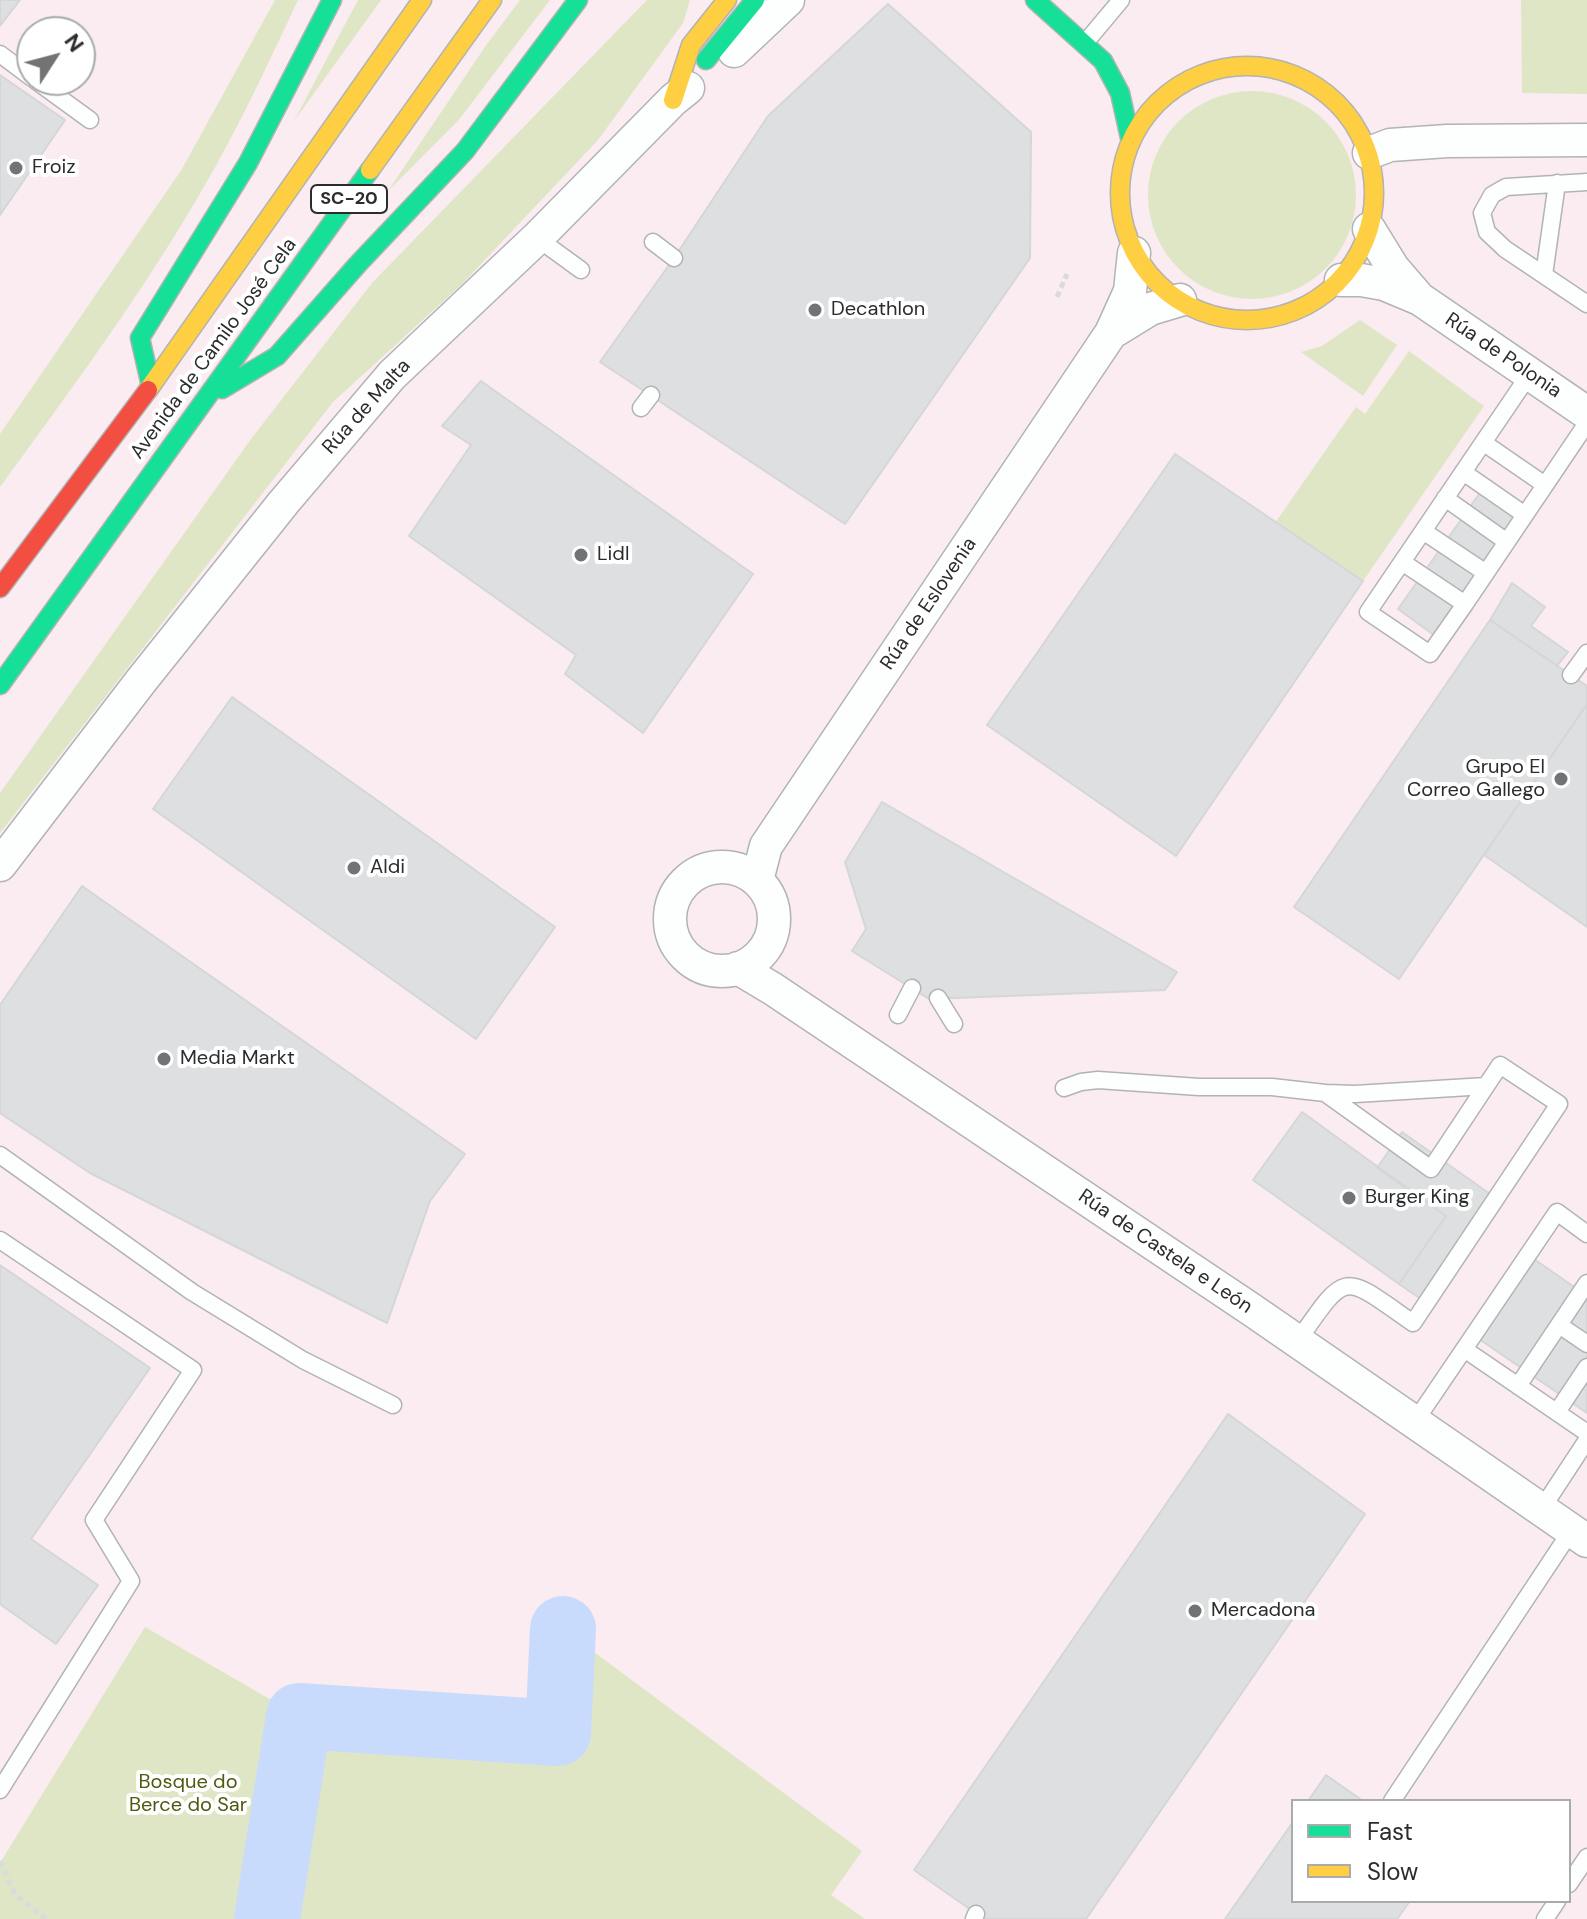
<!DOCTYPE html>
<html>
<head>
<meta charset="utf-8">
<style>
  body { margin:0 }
  #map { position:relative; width:1587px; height:1919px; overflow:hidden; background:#f4f6f9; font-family:"DM Sans",sans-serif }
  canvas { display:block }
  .legend { position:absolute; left:1291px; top:1799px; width:280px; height:104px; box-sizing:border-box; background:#fff; border:2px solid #aaabab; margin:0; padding:10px 14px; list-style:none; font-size:24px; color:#2a2c2e }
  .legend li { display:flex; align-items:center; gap:16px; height:40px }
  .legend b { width:40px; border:2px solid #aaabab }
  .north { position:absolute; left:16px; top:16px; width:80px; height:80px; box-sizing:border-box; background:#fff; border:2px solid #aaabab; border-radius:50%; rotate:54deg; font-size:22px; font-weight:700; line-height:32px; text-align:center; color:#2a2c2e }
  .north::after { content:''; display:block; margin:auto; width:28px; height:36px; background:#717375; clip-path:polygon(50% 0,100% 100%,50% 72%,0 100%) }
</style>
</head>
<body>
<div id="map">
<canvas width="1587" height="1919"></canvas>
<ul class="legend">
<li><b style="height:10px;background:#16e098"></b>Fast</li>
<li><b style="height:10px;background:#ffcf43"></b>Slow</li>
</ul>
<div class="north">N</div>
</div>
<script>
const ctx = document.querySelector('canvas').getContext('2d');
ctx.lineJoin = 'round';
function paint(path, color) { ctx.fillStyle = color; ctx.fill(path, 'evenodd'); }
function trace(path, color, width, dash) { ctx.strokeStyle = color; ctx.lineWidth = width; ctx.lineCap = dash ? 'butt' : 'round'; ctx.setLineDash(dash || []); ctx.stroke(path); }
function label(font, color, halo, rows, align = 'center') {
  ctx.font = font + ' "DM Sans",sans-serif'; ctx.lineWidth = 8; ctx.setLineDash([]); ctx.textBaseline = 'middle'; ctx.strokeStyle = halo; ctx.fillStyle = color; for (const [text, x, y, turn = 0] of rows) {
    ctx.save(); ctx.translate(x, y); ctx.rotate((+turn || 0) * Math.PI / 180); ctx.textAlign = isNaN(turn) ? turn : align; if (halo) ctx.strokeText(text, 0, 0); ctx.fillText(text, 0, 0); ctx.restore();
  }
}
const industrial = new Path2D(`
  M0,0H1587V1919H29L0,1895ZM32,32H80V80H32ZM1293,1801H1569V1901H1293Z`);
const green = new Path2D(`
  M275,0H298C268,64 238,129 202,190C142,294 70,391 0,487V434L182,169Z
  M358,0H381L294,121Z
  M520,0H550L458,121L388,191L487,44Z
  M647,0H690L683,23L598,140L462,284L333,402L0,833V793L251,439L372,283Z
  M1521,0H1587V94L1522,93Z
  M1148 195a104 104 0 1 1 208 0a104 104 0 1 1-208 0Z
  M1360,320L1397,345L1363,396L1301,352L1322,346Z
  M1409,351L1484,406L1363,581L1275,523L1356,407L1365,414Z
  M145,1627L299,1716L557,1733L563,1629L862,1851L831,1895L865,1919H0V1863Z`);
const river = new Path2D(`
  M267,1919L299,1716L558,1733L563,1629`);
const building = new Path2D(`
  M0,0H20L0,26Z
  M888,4L1031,132L1030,258L845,524L600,362L674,258L768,116Z
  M0,75L65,120L0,215Z
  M481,381L753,574L643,733L565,674L576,655L409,536L471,445L442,426Z
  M1175,454L1363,581L1176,856L987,725Z
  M1489,480L1533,512L1442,641L1398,609Z
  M1512,583L1545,607L1531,626L1568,652L1557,666L1490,620Z
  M1490,620L1587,686V704L1399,979L1294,907Z
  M232,697L555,927L476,1039L153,809Z
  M1587,704V927L1484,855Z
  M882,802L1177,972L1165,990L929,999L852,951L866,929L845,862Z
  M82,886L465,1154L430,1201L387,1323L90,1173L0,1113V1005Z
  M1302,1112L1446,1216L1399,1284L1253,1180Z
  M1402,1132L1503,1203L1431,1306L1399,1284L1446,1216L1377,1168Z
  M1534,1259L1587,1296V1413L1479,1339Z
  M0,1265L150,1368L31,1539L98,1585L56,1644L0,1604Z
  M1228,1414L1365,1514L1086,1919H984L914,1870Z
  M1326,1775L1363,1801H1308Z
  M1293,1822V1901H1410L1397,1919H1225Z`);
const path = new Path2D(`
  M1057,297L1067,274
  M0,1861L15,1894L46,1919`);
const lane = new Path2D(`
  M1085,43L1121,0
  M0,54L32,78
  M35,80L90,120
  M1587,182L1506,187L1492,195L1482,213L1487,232L1505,249L1587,304
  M537,238L581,270
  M653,242L674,258
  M1544,275L1557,183
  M1529,375L1402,562L1465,604L1587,423
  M641,408L651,395
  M1484,443L1545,485
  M1463,472L1525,515
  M1445,498L1507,542
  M1423,531L1486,573
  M1402,562L1368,612L1430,654L1465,604
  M1571,675L1587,653
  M938,998L954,1024
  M898,1015L912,988
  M1064,1088L1081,1082L1098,1080L1199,1087H1272L1325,1093L1431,1169L1500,1065L1559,1104L1413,1323C1341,1273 1348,1269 1297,1342
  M1325,1093L1355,1094L1486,1086
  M0,1155L192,1292L303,1360L393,1405
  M0,1240L193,1370L94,1520L131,1581L0,1790
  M1559,1325L1587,1344
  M1464,1349L1587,1433
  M1518,1386L1587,1283
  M1557,1412L1587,1367
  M1414,1423L1557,1212L1587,1234
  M1541,1510L1587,1440
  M1392,1801L1571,1531
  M1569,1884L1587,1857
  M974,1919L976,1914
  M1545,1919L1557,1901`);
const street = new Path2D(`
  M734,51L788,0
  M1369,153L1390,145L1447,141L1587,140
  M1369,229L1393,268L1418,297
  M1341,280H1361L1384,284L1420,299L1587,413
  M1111,333L1150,309L1180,300
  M0,865L141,681L284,502L392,375L537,238L673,100L688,88
  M670 919a52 52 0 1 1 104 0a52 52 0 1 1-104 0Z
  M757,880L766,846L1111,333L1130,291L1134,253
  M738,968L773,989L1252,1310L1587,1541`);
const fast = new Path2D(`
  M1035,0L1103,61L1120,93L1130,138
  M706,60L755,0
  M151,386L140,338L248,163L332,0
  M222,389L277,356L358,264L465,151L578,0
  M0,685L370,170`);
const slow = new Path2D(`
  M1120 193a127 127 0 1 1 254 0a127 127 0 1 1-254 0Z
  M673,100L691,45L727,0
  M370,170L492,0
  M148,390L422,0`);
const jam = new Path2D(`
  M0,588L148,390`);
const markers = [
  [16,168,8,"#717375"],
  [815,310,8,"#717375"],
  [581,555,8,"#717375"],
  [1561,779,8,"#717375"],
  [354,868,8,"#717375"],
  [164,1059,8,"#717375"],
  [1349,1198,8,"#717375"],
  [1195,1611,8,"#717375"]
];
const shields = [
  [349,199,76]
];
const shieldNames = [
  ["SC-20",349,199]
];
const poiNames = [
  ["Froiz",32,168],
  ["Decathlon",831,310],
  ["Lidl",597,555],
  ["Grupo El",1545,768,"right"],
  ["Correo Gallego",1545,791,"right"],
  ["Aldi",370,868],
  ["Media Markt",180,1059],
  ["Burger King",1365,1198],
  ["Mercadona",1211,1611]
];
const streetNames = [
  ["Avenida de Camilo José Cela",214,349,-54],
  ["Rúa de Polonia",1503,356,34],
  ["Rúa de Malta",367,407,-48],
  ["Rúa de Eslovenia",929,604,-56],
  ["Rúa de Castela e León",1165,1252,34]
];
const parkNames = [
  ["Bosque do",188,1783],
  ["Berce do Sar",188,1806]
];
paint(industrial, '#faecf0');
paint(green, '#dfe6c6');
trace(river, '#c9dbfc', 66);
paint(building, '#dddfe1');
trace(building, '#d4d6d8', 2);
trace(lane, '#b1b3b5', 19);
trace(street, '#b1b3b5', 35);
trace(fast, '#b1b3b5', 21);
trace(slow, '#b1b3b5', 21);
trace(jam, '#b1b3b5', 21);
trace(path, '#dadbdb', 5, [6, 4]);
trace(lane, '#fdfefe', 16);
trace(street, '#fdfefe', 32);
trace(fast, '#16e098', 18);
trace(slow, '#ffcf43', 18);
trace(jam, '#f24e42', 18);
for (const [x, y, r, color] of markers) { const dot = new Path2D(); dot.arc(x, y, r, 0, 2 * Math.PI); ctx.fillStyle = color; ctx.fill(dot); trace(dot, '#fff', 3); }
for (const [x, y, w] of shields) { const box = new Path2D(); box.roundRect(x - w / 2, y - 14, w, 28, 6); ctx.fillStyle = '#fff'; ctx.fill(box); trace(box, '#2a2c2e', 2); }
label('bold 18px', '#2a2c2e', null, shieldNames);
label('20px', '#2a2c2e', '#fff', poiNames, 'left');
label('20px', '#2a2c2e', '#fff', streetNames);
label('20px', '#4f590f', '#fff', parkNames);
</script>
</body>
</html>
